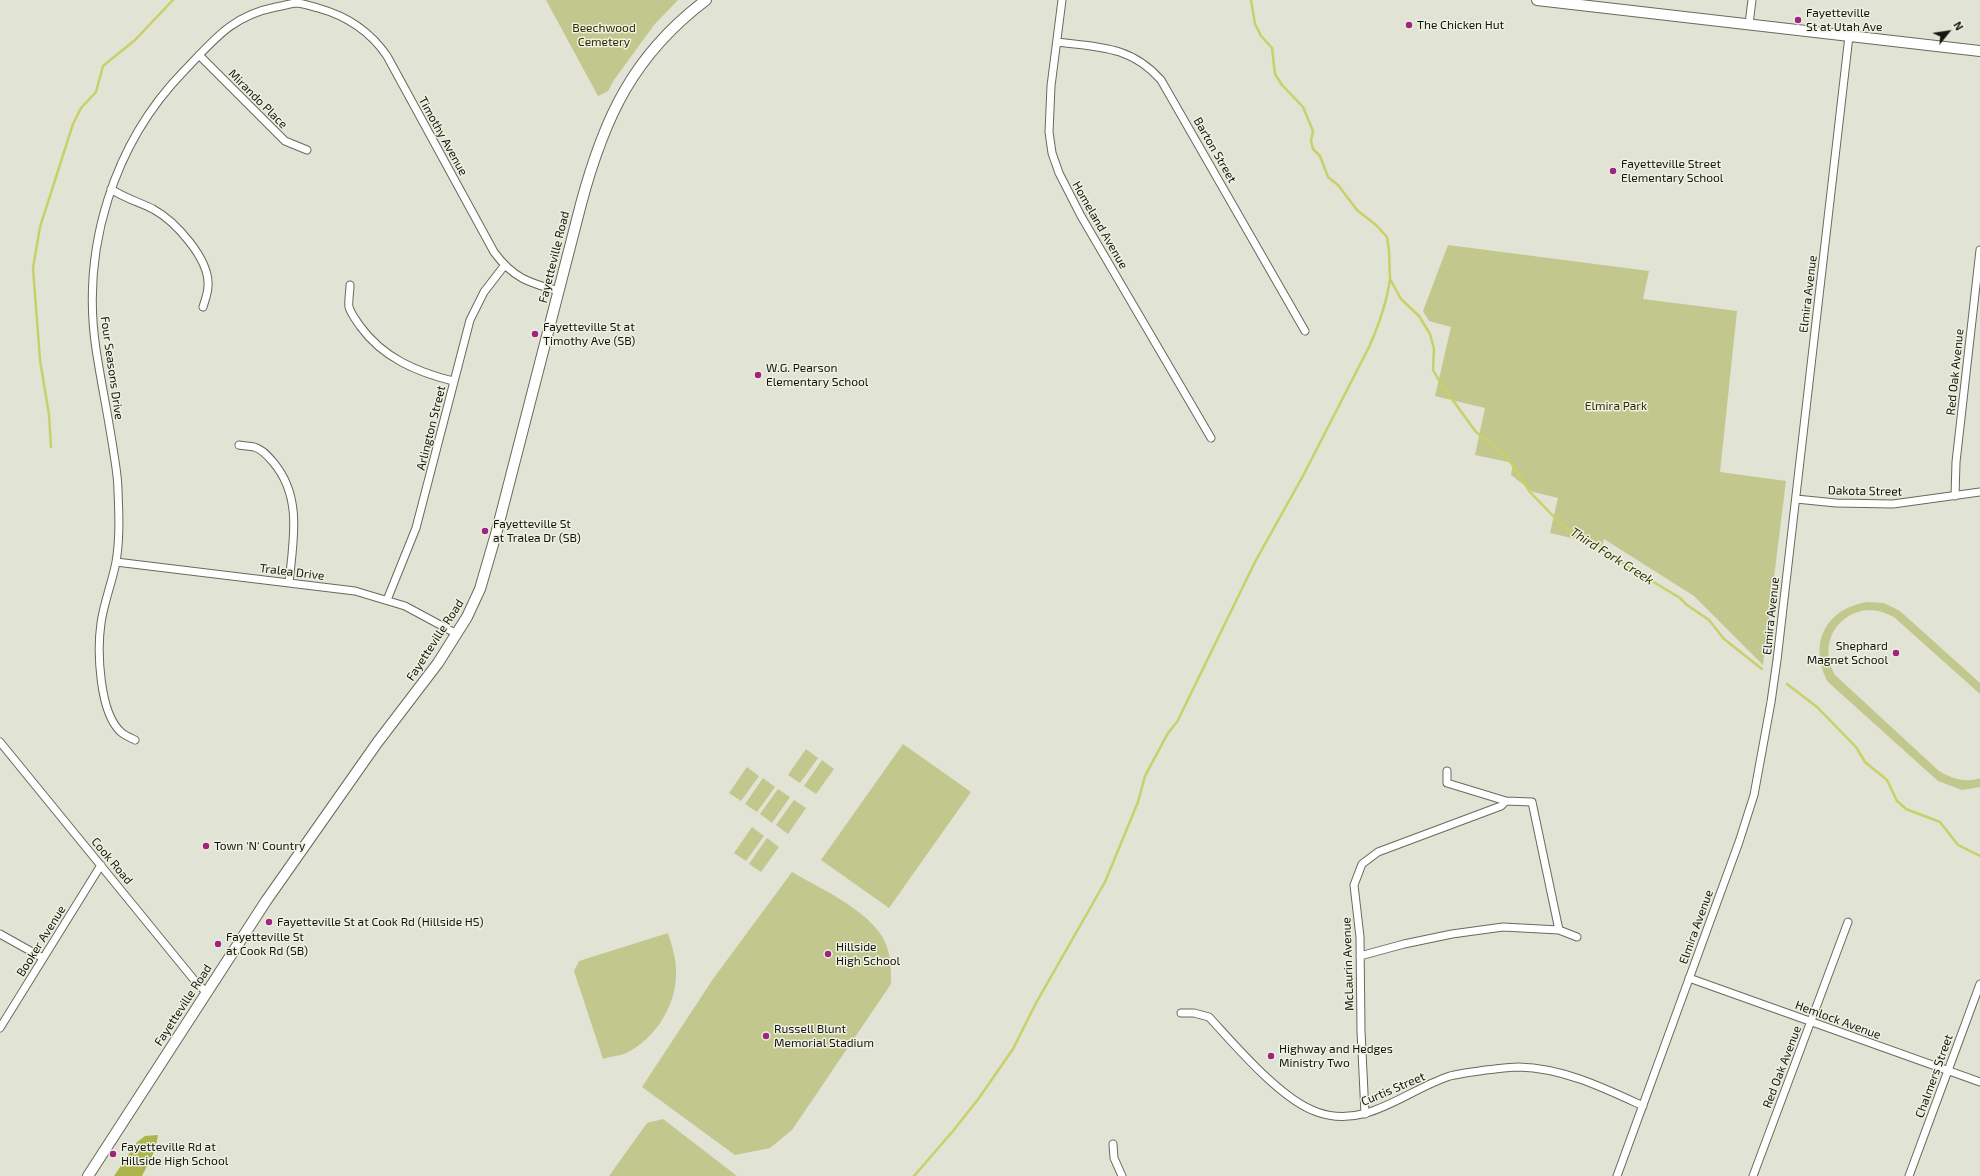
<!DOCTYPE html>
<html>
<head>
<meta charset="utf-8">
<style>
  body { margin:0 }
  #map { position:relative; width:1980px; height:1176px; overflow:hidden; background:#e1e3d4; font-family:"Exo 2",sans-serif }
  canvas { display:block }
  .north { position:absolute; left:1928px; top:12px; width:40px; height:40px; -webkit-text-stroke:3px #eef1e1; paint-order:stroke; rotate:60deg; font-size:11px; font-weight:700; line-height:16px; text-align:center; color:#14150f }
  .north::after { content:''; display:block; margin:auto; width:14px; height:18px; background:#14150f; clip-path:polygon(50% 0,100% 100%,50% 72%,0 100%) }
</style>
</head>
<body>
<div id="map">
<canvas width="1980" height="1176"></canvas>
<div class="north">N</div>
</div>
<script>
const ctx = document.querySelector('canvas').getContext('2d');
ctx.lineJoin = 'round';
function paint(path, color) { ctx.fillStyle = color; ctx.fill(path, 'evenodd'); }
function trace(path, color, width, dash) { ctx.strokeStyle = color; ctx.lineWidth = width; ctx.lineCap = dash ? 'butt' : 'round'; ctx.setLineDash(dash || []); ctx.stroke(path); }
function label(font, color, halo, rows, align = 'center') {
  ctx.font = font + ' "Exo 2",sans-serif'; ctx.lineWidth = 3; ctx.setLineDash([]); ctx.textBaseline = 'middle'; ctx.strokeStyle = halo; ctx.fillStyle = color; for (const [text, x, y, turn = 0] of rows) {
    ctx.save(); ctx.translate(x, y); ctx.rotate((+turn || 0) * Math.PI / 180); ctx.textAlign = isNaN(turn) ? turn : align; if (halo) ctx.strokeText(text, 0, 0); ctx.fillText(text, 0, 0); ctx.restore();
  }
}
const green = new Path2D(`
  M546,0H678L654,25L614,80L608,91L598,96Z
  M1448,245L1649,271L1643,299L1737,311L1720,472L1786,481L1763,665L1694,596L1604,539L1602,545L1550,533L1558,498L1533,492L1511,475L1513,463L1475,455L1485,408L1435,396L1451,327L1429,321L1423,311Z
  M1867,602L1884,603L1900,611L1980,683V694L1895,618C1855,593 1812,634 1835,675L1939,771C1952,779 1966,783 1980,778V787L1962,790L1938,781L1828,682C1808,644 1825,609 1867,602Z
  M903,744L971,792L889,908L821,860Z
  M806,749L818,758L800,783L788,775Z
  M822,760L834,769L816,794L804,786Z
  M747,767L759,776L741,801L729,793Z
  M763,778L775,787L757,812L745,804Z
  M778,789L790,797L772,823L760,814Z
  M794,800L806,808L788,834L776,825Z
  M752,827L764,836L746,861L734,853Z
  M767,838L779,847L761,872L749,864Z
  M792,872C822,890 879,914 888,950C891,962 891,973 891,984L792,1130L770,1148L735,1155L642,1087L713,979Z
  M668,933C672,946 677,961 676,975C676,1007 652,1044 621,1055C615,1056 608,1057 603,1059L574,971L579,961Z
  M663,1119L737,1176H609L647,1123Z`);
const forest = new Path2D(`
  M158,1135L155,1150L142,1176H114L137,1142L145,1136Z`);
const stream = new Path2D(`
  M1251,0L1255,24L1261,36L1272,48L1275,74L1282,85L1303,107L1313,131L1311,141L1313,149L1320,156L1328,177L1338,185L1357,210L1376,225L1387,237L1389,250L1390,279L1401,299L1419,316L1430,334L1434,349L1433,370L1441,384L1476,432L1508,458L1530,492L1558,521L1572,533L1605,549L1627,566L1680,598L1687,605L1709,620L1724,639L1762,669
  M51,447L49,415L40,360L33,268L40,227L73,124L81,108L96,92L103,66L135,40L173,0
  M1787,684L1817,707L1856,747L1865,762L1887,780L1897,801L1906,809L1940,822L1958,845L1980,856
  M914,1176L953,1131L979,1098L1013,1049L1036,1003L1105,882L1138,802L1145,776L1168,733L1177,722L1255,562L1304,474L1370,345C1379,324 1387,302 1390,279`);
const minor = new Path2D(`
  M1062,0L1051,86L1049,132L1052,153L1059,173L1081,216L1211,438
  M1749,24L1752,0
  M1057,42C1099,47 1131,46 1161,80L1305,331
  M199,55L285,141L307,150
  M111,189C124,198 139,202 153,209C175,221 210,259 208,286C208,293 205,300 203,307
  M350,285C350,292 348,301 349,307C351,314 356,320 360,326C383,358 417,372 453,381
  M239,445C244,446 249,446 254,447C262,449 268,456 273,462C303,497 293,541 289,583
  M1955,496L1956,462L1980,250
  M1796,499L1836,503L1893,504L1980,492
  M116,562L355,591L405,606L457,634
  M387,600L416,528L470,320L484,292L504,266
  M135,740C131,738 126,736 122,733C99,714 97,651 101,623C104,602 112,583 116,562C120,539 119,514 118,491C118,476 115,462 113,448C108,415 101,382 96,349C81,249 113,144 184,71C214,40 231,16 276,7C282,6 289,4 295,3C302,3 311,6 318,8C347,16 370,31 387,56L494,252C513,278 529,283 559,291
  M0,742L195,981L207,993
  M1506,801L1532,802L1559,930
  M0,934L43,958
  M1360,956L1404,944L1452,934L1503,927L1559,930L1577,937
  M1689,978L1980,1082
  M1181,1013H1194L1209,1017C1235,1045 1281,1100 1317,1112C1366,1130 1406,1090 1450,1076C1462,1073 1474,1072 1486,1070C1497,1069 1508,1067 1519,1067C1563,1068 1604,1088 1643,1106
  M0,1028L101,865
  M1365,1114L1361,1031L1360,937L1354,885L1362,864L1378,852L1501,806L1506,801L1447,783V771
  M1113,1144L1114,1158L1122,1176
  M1617,1176L1739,842L1754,795L1771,702L1777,660L1849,36
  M1753,1176L1848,922
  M1909,1176L1980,984`);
const secondary = new Path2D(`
  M1537,0L1980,51
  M88,1176L266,901L377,743L438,663L467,617L480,589L496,534L581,204C604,118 633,55 706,0`);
const markers = [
  [1798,20,4,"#9e257d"],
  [1409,25,4,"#9e257d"],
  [1613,171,4,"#9e257d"],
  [535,334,4,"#9e257d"],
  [758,375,4,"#9e257d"],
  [485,531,4,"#9e257d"],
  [1896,653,4,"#9e257d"],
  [206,846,4,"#9e257d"],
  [269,922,4,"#9e257d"],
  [218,944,4,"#9e257d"],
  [828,954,4,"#9e257d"],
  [766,1036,4,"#9e257d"],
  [1271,1056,4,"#9e257d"],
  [113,1154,4,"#9e257d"]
];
const poiNames = [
  ["Fayetteville",1806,13],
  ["St at Utah Ave",1806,27],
  ["The Chicken Hut",1417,25],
  ["Fayetteville Street",1621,164],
  ["Elementary School",1621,178],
  ["Fayetteville St at",543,327],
  ["Timothy Ave (SB)",543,341],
  ["W.G. Pearson",766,368],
  ["Elementary School",766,382],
  ["Fayetteville St",493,524],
  ["at Tralea Dr (SB)",493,538],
  ["Shephard",1888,646,"right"],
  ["Magnet School",1888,660,"right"],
  ["Town 'N' Country",214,846],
  ["Fayetteville St at Cook Rd (Hillside HS)",277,922],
  ["Fayetteville St",226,937],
  ["at Cook Rd (SB)",226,951],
  ["Hillside",836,947],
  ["High School",836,961],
  ["Russell Blunt",774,1029],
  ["Memorial Stadium",774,1043],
  ["Highway and Hedges",1279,1049],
  ["Ministry Two",1279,1063],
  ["Fayetteville Rd at",121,1147],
  ["Hillside High School",121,1161]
];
const parkNames = [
  ["Beechwood",604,28],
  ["Cemetery",604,42],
  ["Elmira Park",1616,406]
];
const streetNames = [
  ["Mirando Place",258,99,45],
  ["Timothy Avenue",443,136,61],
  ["Barton Street",1215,150,60],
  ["Homeland Avenue",1100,225,60],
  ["Fayetteville Road",554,257,-76],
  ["Elmira Avenue",1808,294,-83],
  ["Four Seasons Drive",112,368,82],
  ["Red Oak Avenue",1955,372,-84],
  ["Arlington Street",431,428,-76],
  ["Dakota Street",1865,491,1],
  ["Tralea Drive",292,572,7],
  ["Elmira Avenue",1771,616,-84],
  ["Fayetteville Road",435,640,-57],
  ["Cook Road",112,861,50],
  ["Elmira Avenue",1696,927,-70],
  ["Booker Avenue",41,941,-58],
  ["McLaurin Avenue",1348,964,-92],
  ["Fayetteville Road",183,1005,-57],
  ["Hemlock Avenue",1838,1020,20],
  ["Red Oak Avenue",1782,1067,-69],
  ["Chalmers Street",1934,1076,-70],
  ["Curtis Street",1393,1089,-23]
];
const waterNames = [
  ["Third Fork Creek",1612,556,32]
];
paint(green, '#c2c88d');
paint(forest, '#acb44d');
trace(stream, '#c8d06a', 2.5);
trace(minor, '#686a5c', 9);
trace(secondary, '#686a5c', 12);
trace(minor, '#fff', 7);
trace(secondary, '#fff', 10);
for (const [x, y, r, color] of markers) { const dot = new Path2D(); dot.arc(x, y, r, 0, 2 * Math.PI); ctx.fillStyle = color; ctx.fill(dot); trace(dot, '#eef1e1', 1.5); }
label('12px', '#14150f', '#eef1e1', poiNames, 'left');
label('12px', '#2a2d00', '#eef1e1', parkNames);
label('12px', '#14150f', '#eef1e1', streetNames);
label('italic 13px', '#33360a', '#eef1e1', waterNames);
</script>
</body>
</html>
